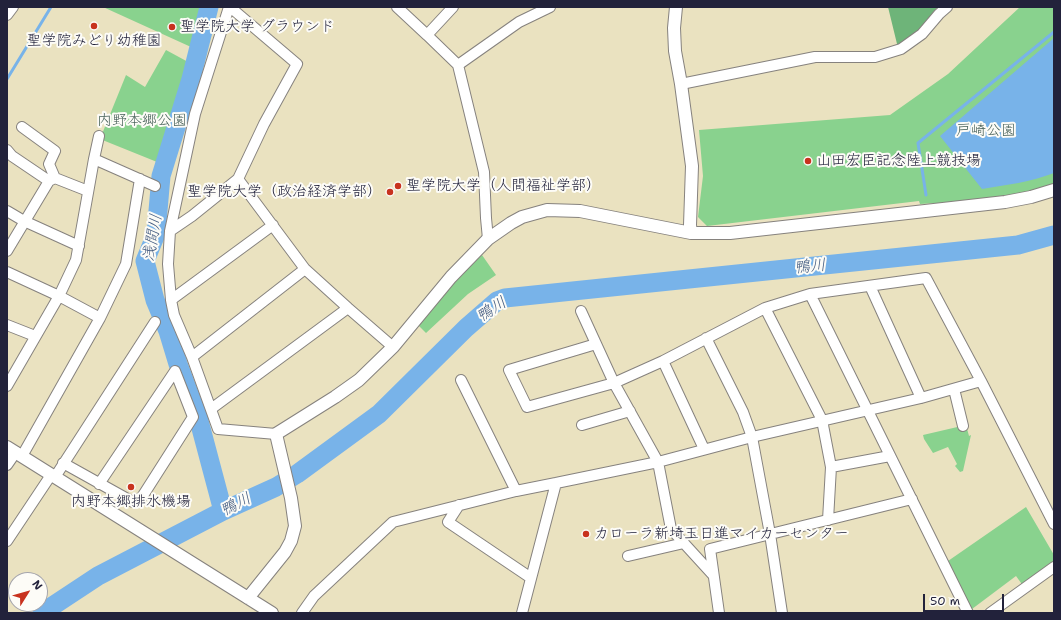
<!DOCTYPE html>
<html>
<head>
<meta charset="utf-8">
<style>
  body { margin:0 }
  #map { position:relative; width:1061px; height:620px; overflow:hidden; background:#eae2c0; font-family:"Shantell Sans",sans-serif }
  canvas { display:block }
  .frame { position:absolute; inset:0; border:8px solid #22223b; pointer-events:none }
  .north { position:absolute; left:8px; top:572px; width:40px; height:40px; box-sizing:border-box; background:#fdfcf7; border:1px solid #a5a5ac; border-radius:50%; rotate:53deg; font-size:11px; font-weight:700; line-height:16px; text-align:center; color:#22223b }
  .north::after { content:''; display:block; margin:auto; width:14px; height:18px; background:#c8321e; clip-path:polygon(50% 0,100% 100%,50% 72%,0 100%) }
  .scale { position:absolute; left:923px; top:594px; width:81px; height:18px; box-sizing:border-box; border:2px solid #22223b; border-top:0; padding-left:5px; font-size:12px; line-height:14px; white-space:nowrap; color:#22223b; -webkit-text-stroke:3px #fdfcf7; paint-order:stroke }
</style>
</head>
<body>
<div id="map">
<canvas width="1061" height="620"></canvas>
<div class="frame"></div>
<div class="north">N</div>
<div class="scale">50 m</div>
</div>
<script>
const ctx = document.querySelector('canvas').getContext('2d');
ctx.lineJoin = 'round';
function paint(path, color) { ctx.fillStyle = color; ctx.fill(path, 'evenodd'); }
function trace(path, color, width, dash) { ctx.strokeStyle = color; ctx.lineWidth = width; ctx.lineCap = dash ? 'butt' : 'round'; ctx.setLineDash(dash || []); ctx.stroke(path); }
function label(font, color, halo, rows, align = 'center') {
  ctx.font = font + ' "Shantell Sans","Klee One",sans-serif'; ctx.lineWidth = 4; ctx.setLineDash([]); ctx.textBaseline = 'middle'; ctx.strokeStyle = halo; ctx.fillStyle = color; for (const [text, x, y, turn = 0] of rows) {
    ctx.save(); ctx.translate(x, y); ctx.rotate((+turn || 0) * Math.PI / 180); ctx.textAlign = isNaN(turn) ? turn : align; if (halo) ctx.strokeText(text, 0, 0); ctx.fillText(text, 0, 0); ctx.restore();
  }
}
const green = new Path2D(`
  M103,7H203L191,47Z
  M1020,7H1054V184C1013,200 964,202 920,204L919,201L707,226L698,217L703,176L699,130L890,115L948,74Z
  M166,50L190,63L184,91L162,164L100,139L126,75L145,87Z
  M482,255L496,275L468,294L426,333L418,325L454,282Z
  M966,425L969,436L971,435L963,471L960,472L955,466L957,464L948,447L933,453L924,439L923,435Z
  M1026,507L1054,555V566L1024,587L1016,576L972,609L948,561Z`);
const forest = new Path2D(`
  M888,7H938L934,11L919,31L898,48Z`);
const water = new Path2D(`
  M1054,38V173C1031,182 1006,185 982,189L940,136Z`);
const stream = new Path2D(`
  M7,79L51,7
  M926,195L918,143L1054,32`);
const river = new Path2D(`
  M209,7L191,79L161,176L156,234L145,261L155,300L168,331L178,364L198,417L223,511
  M42,613L98,576L223,511L276,487L297,474L379,414L466,328L497,301L505,298L1018,245L1054,235`);
const minor = new Path2D(`
  M229,7L195,114L170,231L168,264L171,300L174,315L192,357L218,429L276,434
  M397,7L427,35
  M453,7L427,35L458,65L484,172L486,218L488,239
  M7,15L13,7
  M458,65L519,22L550,7
  M681,84L815,57H875L901,49L922,34L939,14L947,7
  M22,127L55,151L49,164L55,178
  M7,150L12,156L49,181
  M94,159L99,136
  M238,179L305,269L348,308L393,347
  M7,211L24,221L79,246
  M170,231L192,216L238,179L264,124L297,64L230,7
  M7,251L49,181L55,178L88,191
  M7,272L59,296L100,318
  M870,286L921,398
  M810,294L968,613
  M171,300L273,225
  M765,308L822,420L831,467L828,520
  M581,311L614,383L658,462L671,529L713,575
  M7,325L35,336
  M706,338L743,412L752,437L770,534L782,613
  M192,357L305,269
  M663,361L704,449
  M461,380L516,491
  M981,381L1054,524
  M7,386L59,296L76,260L94,159L155,186
  M954,389L963,426
  M211,409L348,308
  M582,425L630,411
  M22,456L100,318L126,264L140,179
  M63,463L133,502L142,497L193,417L175,371L99,484
  M7,465L16,452
  M831,467L890,456
  M55,477L155,322
  M556,483L658,462L752,437L921,398L981,381L926,278L810,294L765,308L663,361L614,383L527,407L509,370L596,344
  M459,505L448,522L531,578
  M7,541L51,475
  M628,556L684,543
  M302,613L314,596L393,522L516,491L556,483L522,613
  M719,613L710,549L912,499
  M990,613L1054,567`);
const tertiary = new Path2D(`
  M676,7L674,28L675,51L681,84L692,166L690,225L691,233
  M7,447L272,613
  M248,598L285,552L291,541L295,526L291,498L276,434L335,397L359,380L393,347L451,277L488,239L511,223L522,217L547,210L580,211L691,233H730L1005,202L1031,197L1054,190`);
const markers = [
  [94,26,4,"#c8321e"],
  [172,27,4,"#c8321e"],
  [808,161,4,"#c8321e"],
  [398,186,4,"#c8321e"],
  [390,192,4,"#c8321e"],
  [131,487,4,"#c8321e"],
  [586,534,4,"#c8321e"]
];
const poiNames = [
  ["聖学院大学 グラウンド",180,27],
  ["聖学院みどり幼稚園",94,41,"center"],
  ["山田宏臣記念陸上競技場",816,161],
  ["聖学院大学（人間福祉学部）",406,186],
  ["聖学院大学（政治経済学部）",382,192,"right"],
  ["内野本郷排水機場",131,502,"center"],
  ["カローラ新埼玉日進マイカーセンター",594,534]
];
const parkNames = [
  ["内野本郷公園",142,121],
  ["戸崎公園",986,131]
];
const waterNames = [
  ["浅間川",153,238,-80],
  ["鴨川",810,267,-6],
  ["鴨川",492,310,-33],
  ["鴨川",236,505,-27]
];
paint(green, '#89d28e');
paint(forest, '#6eb479');
paint(water, '#78b3e9');
trace(stream, '#78b3e9', 3);
trace(river, '#78b3e9', 19);
trace(minor, '#86827e', 12);
trace(tertiary, '#86827e', 14);
trace(minor, '#fff', 10);
trace(tertiary, '#fff', 12);
for (const [x, y, r, color] of markers) { const dot = new Path2D(); dot.arc(x, y, r, 0, 2 * Math.PI); ctx.fillStyle = color; ctx.fill(dot); trace(dot, '#fdfcf7', 1.5); }
label('15px', '#22223b', '#fdfcf7', poiNames, 'left');
label('15px', '#466058', '#fdfcf7', parkNames);
label('italic 16px', '#445c81', '#fdfcf7', waterNames);
</script>
</body>
</html>
